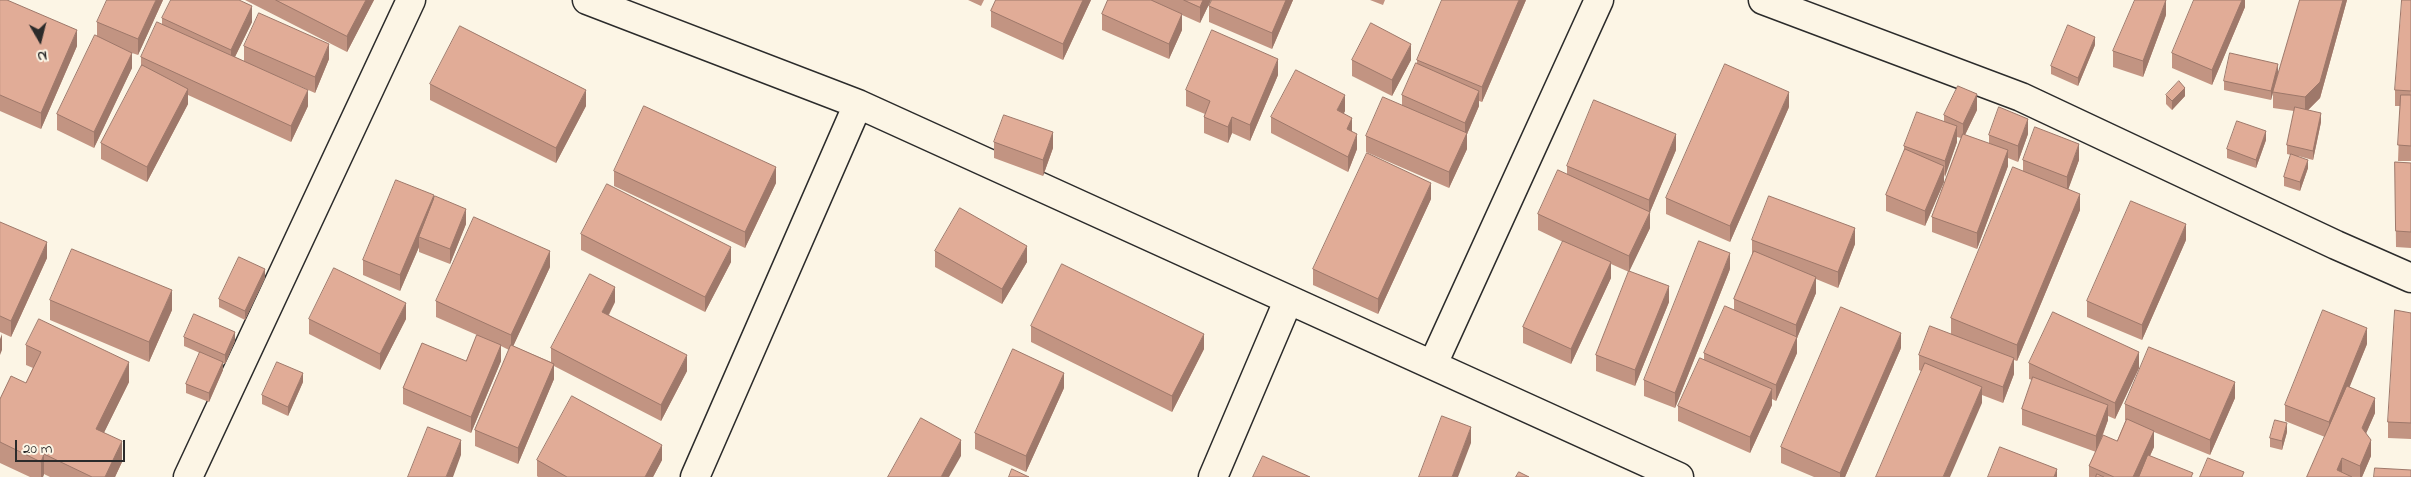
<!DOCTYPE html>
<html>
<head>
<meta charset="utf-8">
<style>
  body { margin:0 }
  #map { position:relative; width:2411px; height:477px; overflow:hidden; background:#fcf5e5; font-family:"Indie Flower",sans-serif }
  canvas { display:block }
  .north { position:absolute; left:15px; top:15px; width:50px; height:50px; -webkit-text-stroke:4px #fcf5e5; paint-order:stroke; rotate:172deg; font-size:14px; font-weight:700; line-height:20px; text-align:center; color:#2b2b2b }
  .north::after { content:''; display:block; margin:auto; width:18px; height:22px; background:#2b2b2b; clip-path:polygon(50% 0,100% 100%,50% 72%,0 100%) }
  .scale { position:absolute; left:15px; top:440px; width:110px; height:22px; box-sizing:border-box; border:2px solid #2b2b2b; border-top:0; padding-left:6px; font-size:15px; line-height:18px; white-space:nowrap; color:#2b2b2b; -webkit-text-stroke:4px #fcf5e5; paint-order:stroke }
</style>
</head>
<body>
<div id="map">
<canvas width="2411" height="477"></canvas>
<div class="north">N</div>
<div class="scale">20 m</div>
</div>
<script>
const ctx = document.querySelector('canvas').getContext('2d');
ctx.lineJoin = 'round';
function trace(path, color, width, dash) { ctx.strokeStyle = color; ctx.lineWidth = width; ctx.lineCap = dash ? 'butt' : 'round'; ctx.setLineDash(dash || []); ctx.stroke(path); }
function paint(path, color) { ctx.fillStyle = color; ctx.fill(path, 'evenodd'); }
const street = new Path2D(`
  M587,0L858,104L1679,477
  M1763,0L2021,97L2336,245L2411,278
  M1433,364L1599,0
  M188,477L411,0
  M695,477L858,104
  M1213,477L1288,301`);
const wall = new Path2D(`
  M0,0L77,46L41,129L0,111Z
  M163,0L138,55L132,53V68L94,148L57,130V114L97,36V22Z
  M245,0H374L347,52Z
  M968,0H984L981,6Z
  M996,0H1091L1063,60L991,27V11Z
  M1108,0H1211L1200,23L1182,15V30L1169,59L1102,30V14Z
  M1212,0H1293L1272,49L1209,22V6Z
  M1370,0H1385L1383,5Z
  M1526,0L1482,102L1479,101V106L1467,134V149L1449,188L1366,152V136L1402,105V95L1417,63V60Z
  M2245,0V7L2212,85L2172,68V53Z
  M2300,0H2347L2320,98L2308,110L2321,122L2313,160L2298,156L2308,168L2300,191L2284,186V177L2291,155L2287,154V145L2294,111L2273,108V93L2271,100L2224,90V81L2278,73L2274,88Z
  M2411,0V161H2398L2400,106H2395V90Z
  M2166,15L2143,77L2113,67V51Z
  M162,18L252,22L235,57L244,61V46L329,59L315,93L286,80L308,106L291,142L188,95V104L147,182L101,159V143L141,69V57L162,24Z
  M2095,45L2078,86L2051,74V66Z
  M1352,60H1411L1392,96L1352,76Z
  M1278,75L1250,141L1232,133L1228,143L1204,133V117L1205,114L1186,106V90Z
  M430,84L586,106L556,163L430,100Z
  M2166,95L2185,96L2172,110L2166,104Z
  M1789,107L1730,242L1666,214V198Z
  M1977,110L1965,135L1989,144V135L2028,134L2018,162L2008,158V166L1977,249L1932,232V217L1961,138L1957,137V142L1944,177V182L1925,226L1886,211V195L1904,152V146L1944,121V115Z
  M1345,111L1344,113L1352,131L1357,149L1348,172L1271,133V117Z
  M2266,140L2256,168L2227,158V149Z
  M994,142L1053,148L1043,176L994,158Z
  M1676,150L1650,212V228L1629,271L1669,302L1635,386L1596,371V355L1629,272L1611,264V278L1571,364L1523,343V327L1563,242L1538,230V214L1567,174V166Z
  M2023,160H2079L2068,189L2080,210L2017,361L2014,360V374L2003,403L1982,395V403L1919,370V355L1951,334V318L2023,171Z
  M2395,162L2411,163V248L2396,247Z
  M614,171L776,183L745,248L614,186Z
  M1431,199L1378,314L1313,285V269Z
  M434,200L466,224L450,264L419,252V247L400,291L363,275V260Z
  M0,222L47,258L11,337L0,332Z
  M581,234L731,262L705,312L581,250Z
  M1752,240L1855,244L1838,288L1816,279V293L1797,338V353L1776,401L1772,399V405L1750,453L1678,421V406L1704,360V353L1734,310V299L1752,256Z
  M2186,240L2142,340L2087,317V301Z
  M935,251L1027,262L1002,304L935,267Z
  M550,267L513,346L551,362V348L615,302L609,315L687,371L661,421L554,366V379L518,464L475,446V430L509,350L501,346V361L471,433L403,404V388L466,361L477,335L436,317V301Z
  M1730,269L1675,408L1644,396V380Z
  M265,278L245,320L219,307V299Z
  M50,300L172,310L149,362L50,320Z
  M2411,313V439L2388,438V422Z
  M309,319H406L380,370L309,334Z
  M1031,326L1204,349L1172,412L1031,342Z
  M184,337L235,341L225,364L223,363V370L209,402L186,393V384L200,353L184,346Z
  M2367,344L2349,387L2375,413L2366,433L2371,456L2362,477H2307L2325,437L2285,421V405Z
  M26,345L129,382L104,432L122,462L115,477H50L44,474L43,477H30L0,463V399L26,383L33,368L26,365Z
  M1901,348L1845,477H1814L1781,463V447Z
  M2029,363L2139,368L2115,419L2108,416V420L2099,446L2117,441L2126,420H2125V404L2235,398L2210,455L2154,432V447L2150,456L2193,477H2089V466L2096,452L2022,425V409L2032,380L2029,379Z
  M303,382L288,416L262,404V395Z
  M1064,388L1026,472L975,449V433Z
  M2287,432L2282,450L2270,447V438Z
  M537,460H662L653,477H538L537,476Z`);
const shadedWall = new Path2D(`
  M156,0H163L138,55V39Z
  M366,0H374L347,52V36Z
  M1083,0H1091L1063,60V44Z
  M1203,0H1211L1200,23V7Z
  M1286,0H1293L1272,49V33Z
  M1519,0H1526L1482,102V87Z
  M2166,0V15L2143,77V61Z
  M2242,0H2245V7L2212,85V70Z
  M2343,0H2347L2320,98L2305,113V97Z
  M252,6V22L231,65V50Z
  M1182,14V30L1169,59V44Z
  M77,30V46L41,129V113Z
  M2095,37V45L2078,86V78Z
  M329,44V59L315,93V77Z
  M1411,44V60L1392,96V80Z
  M132,53V68L94,148V132Z
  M1278,59V75L1250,141V125Z
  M2278,64V73L2271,100V91Z
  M2185,88V96L2172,110V101Z
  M188,89V104L147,182V167Z
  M308,90V106L291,142V126Z
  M586,90V106L556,163V148Z
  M1479,91V106L1467,134V149L1449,188V172L1465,138V123Z
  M1789,92V107L1730,242V226Z
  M1977,94V110L1963,139V124Z
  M1345,95V111L1337,126V110Z
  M2321,113V122L2313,160V151Z
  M1232,117V133L1228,143V127Z
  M1352,118V133L1347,129Z
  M2028,119V134L2018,162V146Z
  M1957,126V142L1945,177V161Z
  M2266,131V140L2256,168V160Z
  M1053,132V148L1043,176V160Z
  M1357,134V149L1348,172V157Z
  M1676,134V150L1650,212V228L1629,272V256L1649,215V200Z
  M2079,144V160L2067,193V177Z
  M2008,150V166L1977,249V233Z
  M2308,160V168L2300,191V182Z
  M1944,166V182L1925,226V211Z
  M776,167V183L745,248V232Z
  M1431,183V199L1378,314V299Z
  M2080,194V210L2017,361V345Z
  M434,195V211L419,237V247L400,291V275Z
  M466,209V224L450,264V249Z
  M2186,224V240L2142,340V325Z
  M1855,228V244L1838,288V272Z
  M47,242V258L11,337V321Z
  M1027,246V262L1002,304V289Z
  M731,247V262L705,312V297Z
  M550,251V267L511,351V335Z
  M1730,253V269L1675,408V393Z
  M1611,262V278L1571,364V349Z
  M265,269V278L245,320V311Z
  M1816,277V293L1797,338V353L1776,401V385L1796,339V325Z
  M1669,286V302L1635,386V370Z
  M615,287V302L602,327V312Z
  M172,290V310L149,362V342Z
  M406,303V319L380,370V354Z
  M2367,328V344L2329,438V422Z
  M235,332V341L225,364V355Z
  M1901,333V348L1845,477H1840V473Z
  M2,334V350L0,355V339Z
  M1204,334V349L1172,412V396Z
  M501,345V361L471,433V417Z
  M2139,352V368L2115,419V403Z
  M687,355V371L661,421V405Z
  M2014,358V374L2003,403V387Z
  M129,362V382L96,449V429Z
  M223,362V370L209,402V393Z
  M554,364V379L518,464V448Z
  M303,373V382L288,416V407Z
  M1064,373V388L1026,472V456Z
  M2235,382V398L2210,455V440Z
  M1982,387V403L1950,477H1943Z
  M1772,389V405L1750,453V437Z
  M2375,398V413L2362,443V428Z
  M2108,405V420L2096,452V436Z
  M2287,423V432L2282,450V441Z
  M1471,427V443L1458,477H1452Z
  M2154,431V447L2140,477H2133Z
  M461,440V455L453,477H446Z
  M961,440V456L949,477H941Z
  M2371,440V456L2362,477H2360V466Z
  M122,441V462L115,477H105Z
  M662,445V460L653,477H645Z
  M44,454V474L43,477H41V462Z
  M2342,458V474L2337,470Z
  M2057,469V477H2054Z`);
const building = new Path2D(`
  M0,0H7L77,30L41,113L0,95Z
  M107,0H156L138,39L97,22Z
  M171,0H239L252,6L231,50L162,18Z
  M276,0H366L347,36Z
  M996,0H1083L1063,44L991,11Z
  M1108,0H1151L1182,14L1169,44L1102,14Z
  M1184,0H1203L1200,7Z
  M1212,0H1286L1272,33L1209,6Z
  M1442,0H1519L1482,87L1417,60Z
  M2135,0H2166L2143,61L2113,51Z
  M2194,0H2242L2212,70L2172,53Z
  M2300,0H2343L2320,82L2305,97L2273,92Z
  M2402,0H2411V91L2395,90Z
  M259,13L329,44L315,77L244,46Z
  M157,22L308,90L291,126L141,57Z
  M1371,23L1411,44L1392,80L1352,60Z
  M2068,25L2095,37L2078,78L2051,66Z
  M460,26L586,90L556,148L430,84Z
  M1212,30L1278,59L1250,125L1232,117L1228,127L1204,117L1210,101L1186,90Z
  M95,35L132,53L94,132L57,114Z
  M2230,53L2278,64L2271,91L2224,81Z
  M1416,63L1479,91L1465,123L1402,95Z
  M1725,64L1789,92L1730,226L1666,198Z
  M142,65L188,89L147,167L101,143Z
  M1296,70L1345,95L1337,110L1352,118L1347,129L1357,134L1348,157L1271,117Z
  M2179,81L2185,88L2172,101L2166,95Z
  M1958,86L1977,94L1963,124L1944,115Z
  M2401,95H2411V146L2398,145Z
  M1383,97L1467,133L1449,172L1366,136Z
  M1594,100L1676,134L1649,200L1567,166Z
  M644,106L776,167L745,232L614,171Z
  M1999,107L2028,119L2018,146L1989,135Z
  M2295,107L2321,113L2313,151L2287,145Z
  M1917,112L1957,126L1945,161L1904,146Z
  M1004,115L1053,132L1043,160L994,142Z
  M2237,121L2266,131L2256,160L2227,149Z
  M2035,127L2079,144L2067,177L2023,160Z
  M1963,134L2008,150L1977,233L1932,217Z
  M1905,149L1944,166L1925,211L1886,195Z
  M1367,153L1431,183L1378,299L1313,269Z
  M2291,154L2308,160L2300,182L2284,177Z
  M2395,162L2411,163V232L2396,231Z
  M2013,167L2080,194L2017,345L1951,318Z
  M1558,170L1650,212L1629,256L1538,214Z
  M396,180L434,195L400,275L363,260Z
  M607,184L731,247L705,297L581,234Z
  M435,196L466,209L450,249L419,237Z
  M1769,196L1855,228L1838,272L1752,240Z
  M2131,201L2186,224L2142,325L2087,301Z
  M960,208L1027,246L1002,289L935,251Z
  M474,217L550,251L511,335L436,301Z
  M0,222L47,242L11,321L0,316Z
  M1563,241L1611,262L1571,349L1523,327Z
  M1699,241L1730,253L1675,393L1644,380Z
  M72,249L172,290L149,342L50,300Z
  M1754,251L1816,277L1796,325L1734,299Z
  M239,257L265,269L245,311L219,299Z
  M1062,264L1204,334L1172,396L1031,326Z
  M334,268L406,303L380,354L309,319Z
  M1629,271L1669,286L1635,370L1596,355Z
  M590,274L615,287L602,312L687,355L661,405L551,348Z
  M1725,306L1797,337L1776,385L1704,353Z
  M1841,307L1901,333L1840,473L1781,447Z
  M2323,310L2367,328L2329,422L2285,405Z
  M2395,310L2411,313V423L2388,422Z
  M2053,312L2139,352L2115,403L2029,363Z
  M194,314L235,332L225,355L184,337Z
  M39,319L129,362L96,429L122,441L105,477H92L44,454L41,462L0,442V399L11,376L26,383L41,352L26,345Z
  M1930,326L2014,358L2003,387L1919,355Z
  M477,335L501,345L471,417L403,388L422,343L466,361Z
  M511,345L554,364L518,448L475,430Z
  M2149,347L2235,382L2210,440L2125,404Z
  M1013,349L1064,373L1026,456L975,433Z
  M200,352L223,362L209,393L186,384Z
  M1700,358L1772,389L1750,437L1678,406Z
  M277,362L303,373L288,407L262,395Z
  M1925,363L1982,387L1943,477H1876Z
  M2033,377L2108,405L2096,436L2022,409Z
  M2347,386L2375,398L2362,428L2371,440L2360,466L2342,458L2337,470L2352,477H2307Z
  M572,396L662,445L645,477H567L537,460Z
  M1442,416L1471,427L1452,477H1419Z
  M921,418L961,440L941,477H888Z
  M2127,419L2154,431L2133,477H2114L2089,466L2103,435L2117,441Z
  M2275,420L2287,423L2282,441L2270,438Z
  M428,427L461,440L446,477H408Z
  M2000,447L2057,469L2054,477H1988Z
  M2148,455L2193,473L2191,477H2139Z
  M1263,456L1310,477H1253Z
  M2208,458L2244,472L2242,477H2200Z
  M2375,468L2411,470V477H2374Z
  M1012,469L1029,477H1009Z
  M1519,472L1529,477H1516Z
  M2097,474L2104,477H2096Z`);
trace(street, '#2b2b2b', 31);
trace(street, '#fcf5e5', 28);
paint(wall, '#c29482');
paint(shadedWall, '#9e786a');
paint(building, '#e1ac97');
trace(building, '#9e786a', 1);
</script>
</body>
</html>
